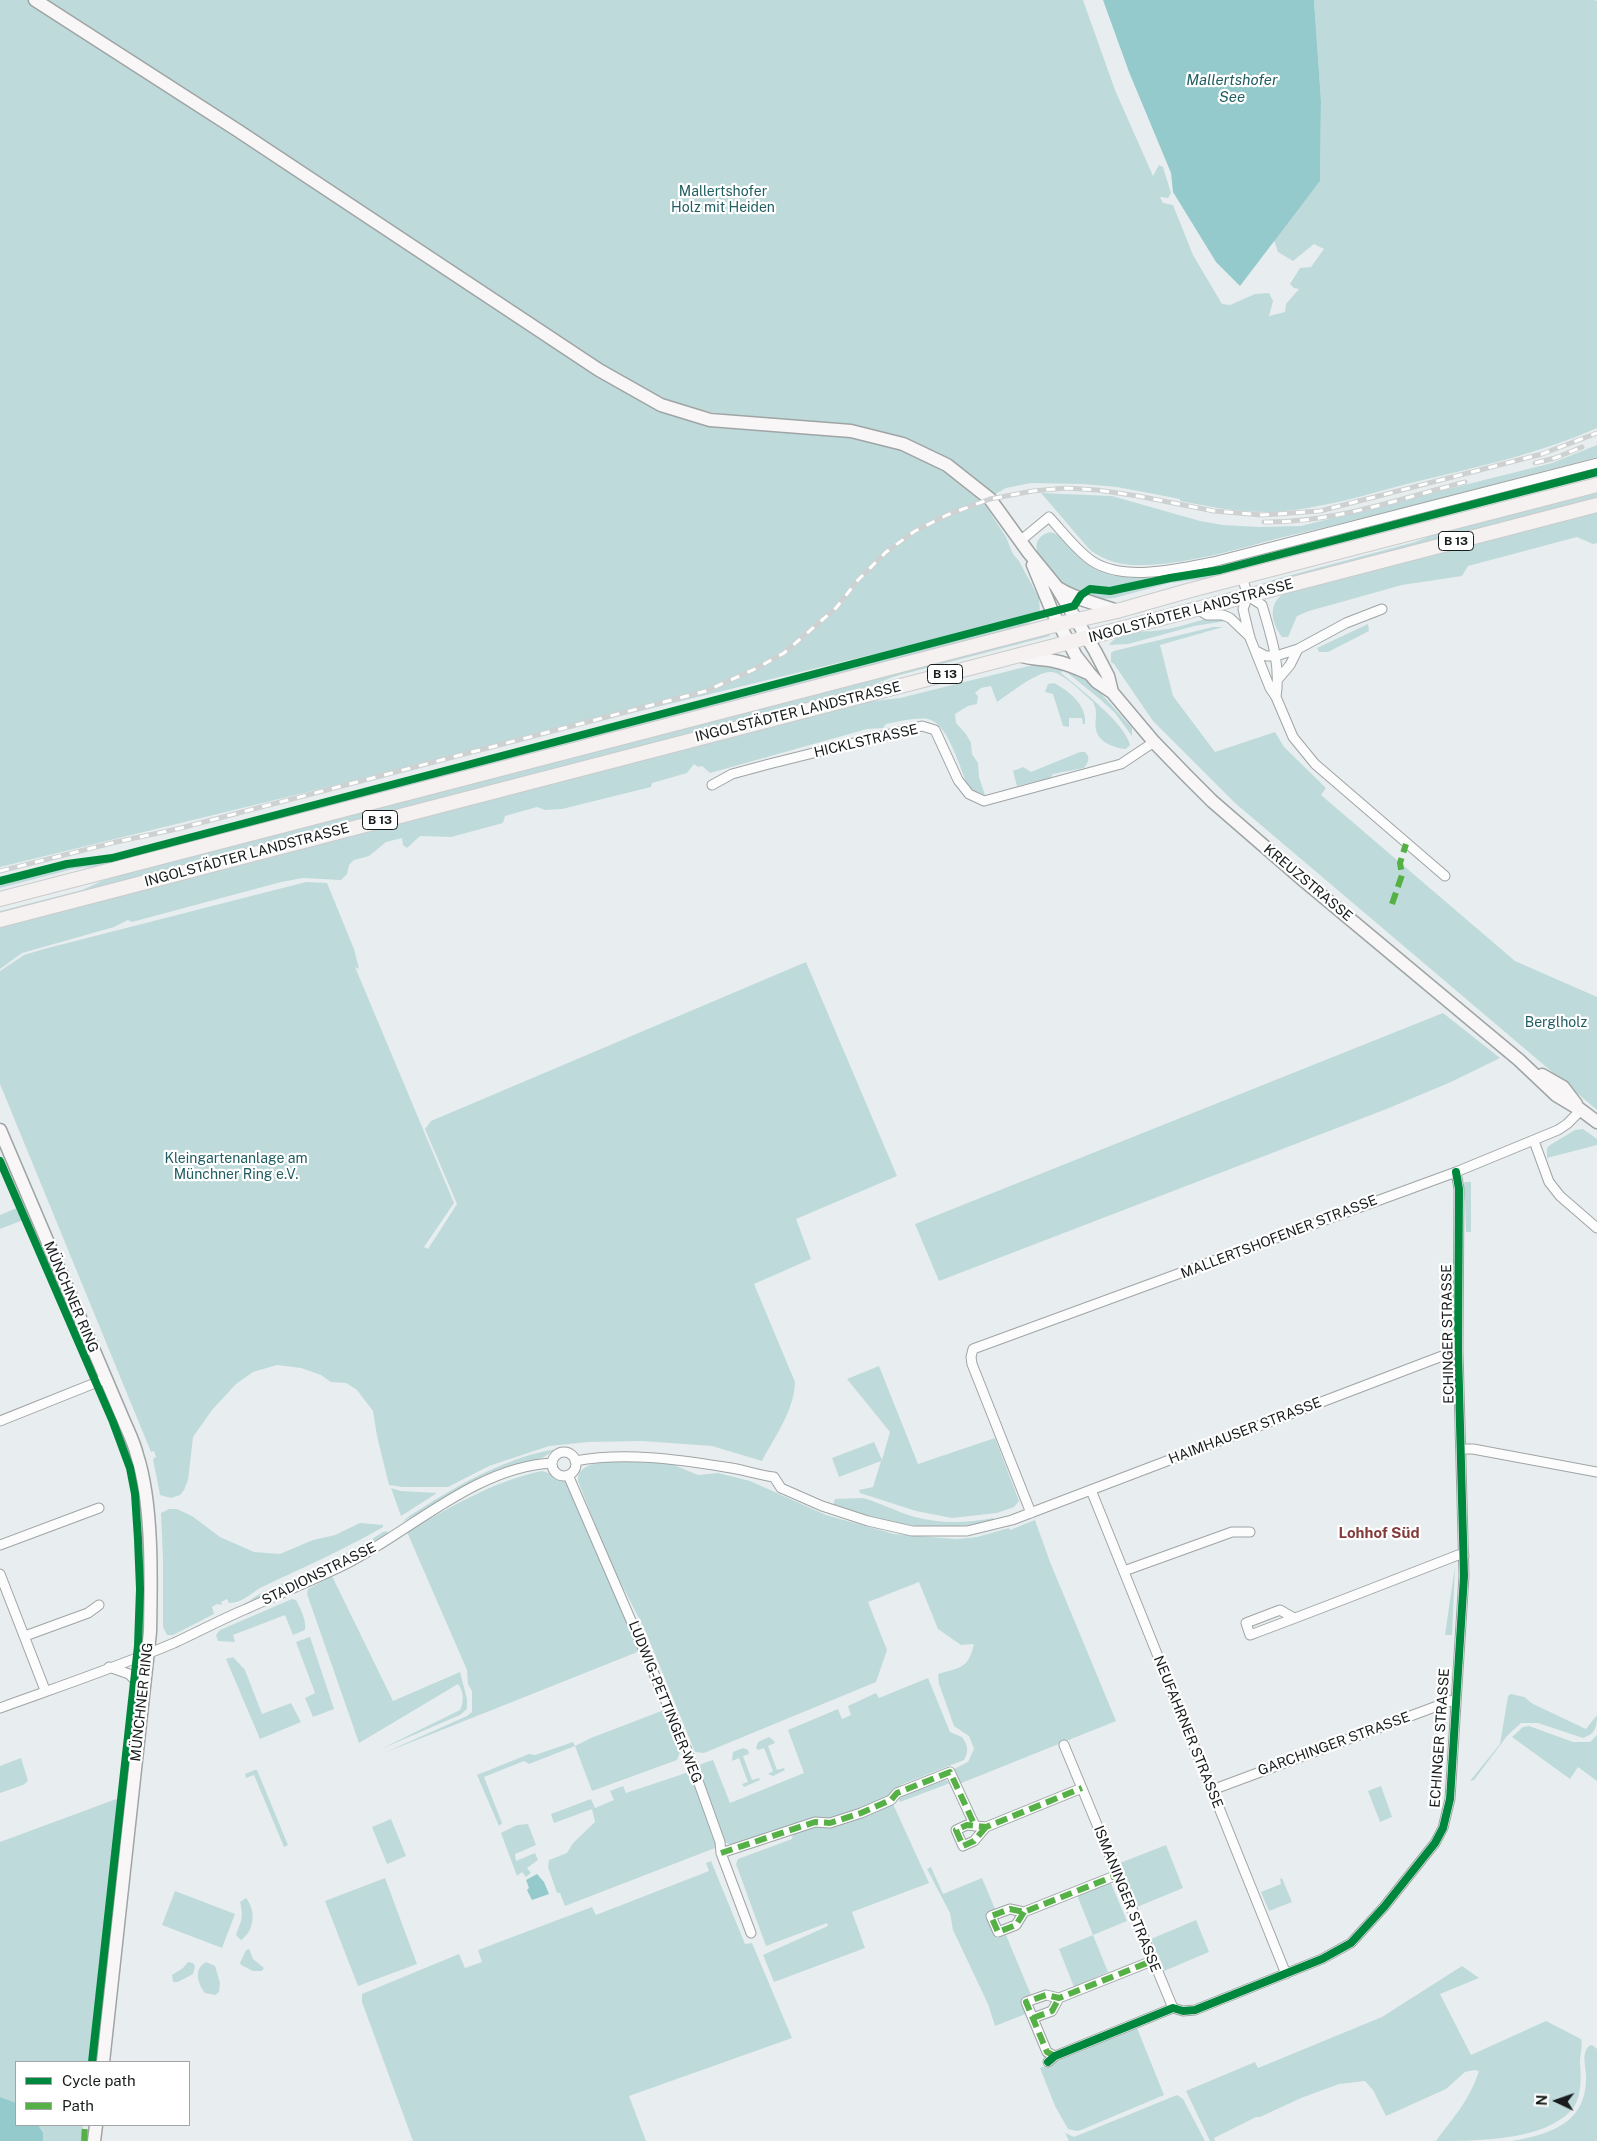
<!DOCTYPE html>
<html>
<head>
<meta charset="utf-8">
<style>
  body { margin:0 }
  #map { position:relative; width:1597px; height:2141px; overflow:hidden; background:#e8eeef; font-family:"Public Sans",sans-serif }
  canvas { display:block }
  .legend { position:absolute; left:15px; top:2061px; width:175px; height:65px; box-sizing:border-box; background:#fff; border:1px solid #a3a4a5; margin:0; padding:6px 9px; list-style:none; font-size:15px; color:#181c1d }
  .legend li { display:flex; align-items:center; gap:10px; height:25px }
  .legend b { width:25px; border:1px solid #a3a4a5 }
  .north { position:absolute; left:1532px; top:2076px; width:50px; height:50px; -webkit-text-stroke:4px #fff; paint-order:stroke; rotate:273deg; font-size:14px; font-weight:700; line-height:20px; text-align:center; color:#181c1d }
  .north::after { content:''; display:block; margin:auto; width:18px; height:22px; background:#181c1d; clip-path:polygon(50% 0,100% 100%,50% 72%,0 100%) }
</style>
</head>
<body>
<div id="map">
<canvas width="1597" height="2141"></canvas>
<ul class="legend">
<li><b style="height:6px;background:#00873e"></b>Cycle path</li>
<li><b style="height:6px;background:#55b145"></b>Path</li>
</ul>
<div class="north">N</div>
</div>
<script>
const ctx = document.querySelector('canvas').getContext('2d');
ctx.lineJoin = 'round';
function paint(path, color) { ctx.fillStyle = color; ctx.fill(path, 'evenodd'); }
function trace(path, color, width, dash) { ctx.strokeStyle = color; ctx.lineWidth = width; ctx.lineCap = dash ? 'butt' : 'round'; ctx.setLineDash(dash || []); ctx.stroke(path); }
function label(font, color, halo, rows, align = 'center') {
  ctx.font = font + ' "Public Sans",sans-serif'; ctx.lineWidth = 4.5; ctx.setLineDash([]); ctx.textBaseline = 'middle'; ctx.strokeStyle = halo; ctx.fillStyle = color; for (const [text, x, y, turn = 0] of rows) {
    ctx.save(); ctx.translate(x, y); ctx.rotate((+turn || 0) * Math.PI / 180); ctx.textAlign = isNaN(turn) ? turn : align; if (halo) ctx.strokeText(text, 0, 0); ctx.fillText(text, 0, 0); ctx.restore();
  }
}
const green = new Path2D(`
  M0,0H1083L1115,90L1153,176L1159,165L1163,167L1171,193L1168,198L1160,197L1163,203L1173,205L1193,255L1222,304L1230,305L1255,294L1269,293L1273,301L1269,316L1285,312L1286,304L1299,289L1294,288L1290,284L1300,268L1311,267L1324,249L1314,244L1293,261L1278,252L1274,240L1320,181L1321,101L1314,0H1594L1597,1V428C1539,454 1476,467 1415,482C1368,494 1322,509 1274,512C1241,513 1211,507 1180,501V499L1117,487L1082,484L1031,483L1006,488L992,496L952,461L905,438L852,425L753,418L710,412L663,399L600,365L137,73L600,378L662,411L708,425L850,438L887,445L926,461L945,473L985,505L1006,537L1013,554L1019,561L1039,598L1040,612L981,628L0,867Z
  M1597,445V457C1494,484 1392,512 1288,536C1243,547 1195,563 1147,565C1125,566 1108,563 1090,550L1041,493L1112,496L1200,521L1223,525L1259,527L1301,526L1552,463Z
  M1597,491V499L1261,586L1269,581L1415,542L1445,530Z
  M1597,511V543L1593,544L1577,537L1468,566L1462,576L1402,585L1309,611L1297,616L1288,637H1282C1272,624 1267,605 1283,594Z
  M1050,532C1064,535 1069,546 1078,556C1101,581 1132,578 1162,577L1112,589L1092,587L1084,588L1078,594C1062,585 1013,544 1050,532Z
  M1217,573L1218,577L1170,583L1114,598L1100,599L1085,595L1090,592L1117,593L1171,579H1186Z
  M1039,617L1022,627L107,865L73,869L0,888V883L69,865L114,859Z
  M1212,618L1224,619L1226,621L1194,626L1128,644L1109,645C1120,629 1145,633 1161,630C1178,628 1195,621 1212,618Z
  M1368,624L1369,631L1328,652H1319L1317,648Z
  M1213,627H1223L1160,645L1173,696L1215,752L1275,732L1284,747L1326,788L1321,795L1515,961L1597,997V1110L1235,803L1153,721L1114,664L1111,662V653L1114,651Z
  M1048,634L1050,636L896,676L854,692L0,914V911L82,890L104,880L156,865Z
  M1037,664L1063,666L1061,673C1079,688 1125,723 1130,745L1126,749C1115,748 1099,743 1096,730C1094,720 1099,713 1093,702C1085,695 1063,673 1052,672C1038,670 1009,694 997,702L991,686L981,688L975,693L978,696L977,704L968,706L955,714L956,723L966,734L971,743L972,754L978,763L979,777L985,795L970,790C960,772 950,724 928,719C918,717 896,722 886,724L883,728L867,729L710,773L702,766L698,767L694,764L687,773L652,783L651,787L562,809L545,810L537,807L505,816L503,823L451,837L420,836L407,848L403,845L402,838L386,842L369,856L354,860L349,865L347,874L341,880L303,878L281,882L132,922L128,920L114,927L22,953L0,969V926L865,702L900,698Z
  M1068,671L1089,680L1132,728V736L1115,713L1101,700L1069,674Z
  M1054,683C1069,691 1087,705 1085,724H1083L1082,718H1069V727L1063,726L1053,694L1045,692L1048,684Z
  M1080,752H1085C1091,758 1088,762 1084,768L1053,774L1050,778L1017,786L1013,771L1023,767L1031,772Z
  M306,882L327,883L354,949L359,969L355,967L454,1203L424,1247L428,1249L457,1204L425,1129L431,1121L806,962L897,1176L796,1219L811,1259L754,1284L795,1382C794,1411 775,1436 762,1461L712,1446L642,1441L588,1442L549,1446L489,1466L448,1487H402L389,1485L377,1436L373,1411L357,1390L346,1383L331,1382L321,1375L301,1368L277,1365L253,1372L236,1384L212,1410L193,1437L188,1480L184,1490L180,1495L171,1498L160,1495L153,1459L156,1457L154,1451L151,1452L0,1084V971L24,955L44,949Z
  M1443,1013L1500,1058L1451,1082L1389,1108L939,1281L915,1224Z
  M1583,1129L1597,1139V1145L1547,1158V1148L1550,1145L1575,1130Z
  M1465,1182H1471V1232H1466L1465,1200C1462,1195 1461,1187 1465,1182Z
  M17,1208L23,1220L0,1229V1215Z
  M879,1366L918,1464L995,1438L1019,1501L1014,1507L997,1513L952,1518L916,1511L860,1493L859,1490L873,1487L881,1461L839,1477L832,1458L874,1442L882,1460L890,1432L847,1379Z
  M556,1449L544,1457L491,1475L458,1491L403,1522C407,1516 418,1511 425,1506C465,1481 509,1457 556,1449Z
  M640,1462L669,1463L698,1475L718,1473L750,1481L826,1515L894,1534L956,1539L977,1537L1009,1528L1010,1530L1035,1520L1050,1562L1116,1721L959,1784L954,1769L968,1762L974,1749L969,1736L954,1726L939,1684L938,1674C961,1667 968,1669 974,1644L961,1645L938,1629L919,1582L868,1602L887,1650L876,1682L704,1753L695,1752L645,1630L609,1560L578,1481C576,1457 624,1462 640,1462Z
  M542,1471C551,1473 559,1480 569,1483L640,1651L384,1753L467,1716L472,1712V1691L468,1684L467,1670L407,1532C451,1507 493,1481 542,1471Z
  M391,1488L401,1491L437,1493L401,1516Z
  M863,1498C881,1503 897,1512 915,1517C942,1524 966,1523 993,1518L994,1521C929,1534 895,1525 833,1505L835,1499Z
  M169,1509H177L192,1516L220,1537L254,1552L280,1554L313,1540L335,1535L360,1523L383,1525V1527C343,1550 302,1568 260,1588C250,1594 242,1603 229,1603L227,1599L221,1602L222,1605L217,1604L212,1607L214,1614L173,1635H167L163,1627V1559L161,1513Z
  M388,1531L386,1536L337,1564L286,1587L249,1601C262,1591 275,1587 290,1580C321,1566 354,1551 383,1532Z
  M1455,1566L1452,1635H1445Z
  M332,1576L393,1701L460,1672L467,1699V1709L460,1715L381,1749L460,1710C464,1702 464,1691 458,1684L359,1743L307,1594L308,1589Z
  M292,1599L296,1600C300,1607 307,1622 305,1630L293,1635L285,1615L233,1635L235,1642L218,1641L216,1635L220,1630Z
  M310,1637L334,1709L313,1717L305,1698L315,1693L296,1642Z
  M233,1657L245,1670L262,1714L291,1703L301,1722L260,1739L226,1659Z
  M928,1678L950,1732L962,1737C968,1745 969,1751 964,1760L903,1784L887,1798L833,1819L814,1817L735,1846L726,1843L697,1772L701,1764L713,1760L730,1803L804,1773L788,1730L838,1709L842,1719L851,1715L848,1706L876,1693L879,1698Z
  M1511,1694L1524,1697L1533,1704L1586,1729L1597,1715C1597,1727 1595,1734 1583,1738L1538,1723H1521L1507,1736L1474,1780L1470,1781L1500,1744L1508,1696Z
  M664,1710L680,1752L677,1760L592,1791L575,1746L529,1764L524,1761L484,1777L502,1823L499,1826L477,1775L529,1754L535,1755L573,1742L575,1746L591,1738Z
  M1529,1726L1573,1742H1590L1597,1735V1781L1578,1767L1570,1779L1512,1737L1523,1727Z
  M769,1737L773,1740L775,1743L768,1746L777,1770L784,1768L785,1770L773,1776L768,1774L773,1771L764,1748L758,1750L756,1748L758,1742Z
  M743,1748L748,1750L749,1754L743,1756L752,1780L759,1778L760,1780L744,1787L742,1784L748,1782L739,1758L732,1761L733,1752Z
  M21,1758L28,1781L23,1785L0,1793V1766Z
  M255,1770H257L288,1845L284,1847L254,1775L246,1778L245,1774Z
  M689,1772L716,1842L715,1848L565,1906L560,1893H557L548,1867L549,1860L567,1853L573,1843L595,1822L592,1809L554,1823L551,1814L591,1799L595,1808L614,1800L610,1791L623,1786L626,1793Z
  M943,1778L950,1783L900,1802L899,1799L904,1792L917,1790Z
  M1381,1786L1392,1817L1380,1822L1368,1791Z
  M119,1798L90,2062H16V2125H83L81,2141H0V1842Z
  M893,1804L929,1883L852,1912L865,1948L774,1982L763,1955L828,1926L827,1923L766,1946L736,1864L738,1859L792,1839L793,1834L818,1826L833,1827Z
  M391,1819L406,1856L387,1864L372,1827Z
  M528,1824L536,1845L515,1854L516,1861L535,1853L538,1860L527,1868L531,1873L526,1877L522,1872L517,1876L501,1833L517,1825Z
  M1166,1845L1183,1888L1137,1907L1120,1863Z
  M711,1861L745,1944L752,1943L792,2038L629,2096L646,2141H413L362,2002V1994L459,1954L465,1968L482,1962L478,1950L592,1907L596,1915L709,1871L706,1863Z
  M931,1867L943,1894L982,1878L995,1909L986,1913L997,1938L1006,1935L1031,1995L1022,1999L1028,2013L995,2026L988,2004L953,1930L950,1913L927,1869Z
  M385,1878L417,1964L358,1986L325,1901Z
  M1282,1878L1292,1902L1269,1911L1261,1892L1281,1884L1280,1879Z
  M1110,1881L1127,1921L1093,1935L1108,1972L1074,1987L1059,1949L1093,1935L1077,1895Z
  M175,1891L235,1914L222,1948L162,1925Z
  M246,1898C256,1910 255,1931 241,1940L236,1935C241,1921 244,1918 240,1902Z
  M1196,1920L1209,1952L1164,1971L1151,1939Z
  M249,1949L253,1959L264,1968L262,1971H253L241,1965L240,1963L246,1950Z
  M188,1962L193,1963L195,1966L193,1974L178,1982H173L172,1975L183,1968Z
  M206,1962L215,1966L220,1983L219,1992L215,1995L205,1993C198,1984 193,1969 206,1962Z
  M1462,1966L1479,1978L1440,1994L1471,2055L1546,2021L1581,2039C1583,2046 1580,2054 1580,2062C1581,2076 1582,2094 1574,2107C1548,2141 1476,2141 1436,2141C1455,2115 1468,2103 1479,2071L1474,2070L1465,2072L1446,2089L1386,2116L1373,2090L1365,2081L1339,2084L1301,2098L1260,2117H1256L1214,2138L1215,2141H1210L1186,2091L1255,2062L1258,2068L1382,2017Z
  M1137,2028L1164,2095L1081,2130L1077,2131L1068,2129L1055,2106L1040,2068Z
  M1592,2045L1597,2049V2141H1512C1551,2134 1587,2123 1586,2076C1586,2065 1581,2054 1589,2046Z
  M1177,2095L1183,2099L1205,2141H1069L1065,2133L1074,2137Z`);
const water = new Path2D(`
  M1103,0H1314L1321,101L1320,181L1240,286L1216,262L1173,192L1171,173L1129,72Z
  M537,1874L544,1882L549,1894L532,1900L527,1890L529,1888L526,1880Z
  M0,2097L16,2103V2125H38L43,2133V2141H0Z`);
const minor = new Path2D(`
  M1020,541L1049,517C1062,531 1076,550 1092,561C1124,582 1178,569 1213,562L1597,463
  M1242,577L1248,596L1243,609L1250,638L1270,688L1276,697L1293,737L1315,764L1445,876
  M1248,596L1262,605C1271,636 1281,664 1276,697
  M1197,609L1207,615H1223L1230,618L1250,637
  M1256,651L1266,656H1276L1298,649L1346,623L1382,609
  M1279,678L1290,665L1298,649
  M712,785L732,774L769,764L922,726L935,730L958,780L969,794L984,801L1121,764L1154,742
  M1534,1141L1549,1182L1560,1196L1597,1228
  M0,1421L105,1379
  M1462,1449H1473L1597,1472
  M552 1464a12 12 0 1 1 24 0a12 12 0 1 1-24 0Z
  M575,1461C624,1452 676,1459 725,1467C742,1469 757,1475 774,1477L781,1488L822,1506L868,1521L912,1531H967L1012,1520L1458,1350
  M568,1475L687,1750L720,1842L721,1853L751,1933
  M1091,1490L1286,1974
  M1031,1513L972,1364L971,1357L973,1349L1456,1172L1558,1130L1567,1124L1581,1110
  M0,1545L99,1508
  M1124,1571L1232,1532H1250
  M0,1574L45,1690
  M1294,1618L1280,1610L1246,1623L1250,1635C1320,1609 1389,1582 1458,1555L1464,1556
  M25,1636L88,1613L99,1605
  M109,1667L129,1674L144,1690
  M0,1708C58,1687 117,1667 174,1643C198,1632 222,1619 246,1609C279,1594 313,1580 346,1564C411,1531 476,1467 552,1463
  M1064,1745L1173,2008
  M1212,1790L1456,1699
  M986,1827L974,1841L963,1846L956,1830L967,1825L986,1827L1082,1788
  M721,1853L815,1822L830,1823L861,1813L891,1800L897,1793L950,1772L975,1826
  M1024,1912L1016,1925L998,1932L991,1916L1010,1909L1024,1912L1117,1875
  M1033,2018L1052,2011L1059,1998
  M1055,2056L1047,2052L1026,2002L1046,1995L1059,1998L1152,1961
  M1048,2062L1055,2056L1173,2008L1183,2011L1195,2010L1322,1959L1351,1943L1384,1907L1435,1843L1443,1828L1450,1799L1464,1576L1458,1350L1459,1189L1456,1172`);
const secondary = new Path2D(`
  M35,0L237,130L599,370L661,405L710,420L851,431L903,444L947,465L990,499L1029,553L1056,586L1095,651L1108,676L1112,692
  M1033,565L1052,611L1076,656L1090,674L1097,682L1112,692L1154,742L1186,775L1212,801L1302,879L1519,1060L1556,1095L1581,1110L1597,1122
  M1058,588C1076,600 1097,603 1117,611
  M1019,655C1034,660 1040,658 1054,661C1066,663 1077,668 1088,673
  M1542,1075L1563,1087L1576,1104
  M0,1130L123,1419C128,1431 134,1442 137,1455C153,1504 151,1580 150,1632L103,2062
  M94,2141L96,2125`);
const primary = new Path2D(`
  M0,899L1059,624L1117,611L1191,590L1597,485
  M0,920L1597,505`);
const rail = new Path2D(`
  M1535,463L1555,458L1582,447
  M1264,522C1333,523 1399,499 1465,482
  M0,871L116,842L177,829L706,691L755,669L784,653L836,608L858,580L886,552L915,531L947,515L990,499L1033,491L1066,488L1097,490L1138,496L1214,511L1262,515L1320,511L1542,454L1597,433`);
const quiet = new Path2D(`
  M1392,904L1402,875L1400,863L1406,844
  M986,1827L974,1841L963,1846L956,1830L967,1825L986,1827L1082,1788
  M721,1853L815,1822L830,1823L861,1813L891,1800L897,1793L950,1772L975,1826
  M1024,1912L1016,1925L998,1932L991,1916L1010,1909L1024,1912L1117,1875
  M1033,2018L1052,2011L1059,1998
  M1055,2056L1047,2052L1026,2002L1046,1995L1059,1998L1152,1961
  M84,2141L85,2125`);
const cycleway = new Path2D(`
  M0,881L67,864L112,858L1074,606L1081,595L1090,589L1110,591L1170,578L1220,570L1597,472
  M0,1161L113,1422L130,1468L135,1494L138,1539L140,1589L138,1646L92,2062
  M1048,2062L1055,2056L1173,2008L1183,2011L1195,2010L1322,1959L1351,1943L1384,1907L1435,1843L1443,1828L1450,1799L1464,1576L1458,1350L1459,1189L1456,1172`);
const shields = [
  [1456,541,35],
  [945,674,35],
  [380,820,35]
];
const shieldNames = [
  ["B 13",1456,541],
  ["B 13",945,674],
  ["B 13",380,820]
];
const parkNames = [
  ["Mallertshofer",723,192],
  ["Holz mit Heiden",723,208],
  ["Berglholz",1556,1023],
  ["Kleingartenanlage am",236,1159],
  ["Münchner Ring e.V.",236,1175]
];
const streetNames = [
  ["INGOLSTÄDTER LANDSTRASSE",1191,611,-15],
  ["INGOLSTÄDTER LANDSTRASSE",798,712,-14],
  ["HICKLSTRASSE",866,741,-13],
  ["INGOLSTÄDTER LANDSTRASSE",247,855,-15],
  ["KREUZSTRASSE",1308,883,40],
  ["MALLERTSHOFENER STRASSE",1279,1237,-21],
  ["MÜNCHNER RING",71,1297,67],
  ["ECHINGER STRASSE",1448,1334,-91],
  ["HAIMHAUSER STRASSE",1245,1431,-21],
  ["STADIONSTRASSE",319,1574,-26],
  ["MÜNCHNER RING",142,1702,-84],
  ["LUDWIG-PETTINGER-WEG",665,1702,68],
  ["NEUFAHRNER STRASSE",1188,1732,68],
  ["ECHINGER STRASSE",1440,1738,-86],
  ["GARCHINGER STRASSE",1334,1744,-20],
  ["ISMANINGER STRASSE",1127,1899,68]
];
const waterNames = [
  ["Mallertshofer",1232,80],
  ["See",1232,97]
];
const neighbourhoodNames = [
  ["Lohhof Süd",1379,1533]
];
paint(green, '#bfdadb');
paint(water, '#95cacc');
trace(minor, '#9fa4a4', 11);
trace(secondary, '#9fa4a4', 15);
trace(primary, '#c9cbcc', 16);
trace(minor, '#fcfcfd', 9);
trace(secondary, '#f8f6f7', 12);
trace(primary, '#f5f1f1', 14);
trace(rail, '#ced1d1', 5);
trace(rail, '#fff', 3, [9]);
trace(quiet, '#55b145', 6, [12, 6]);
trace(cycleway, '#00873e', 8);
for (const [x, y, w] of shields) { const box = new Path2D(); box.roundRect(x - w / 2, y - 9.5, w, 19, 4); ctx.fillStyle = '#fff'; ctx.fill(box); trace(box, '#181c1d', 1); }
label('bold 12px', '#181c1d', null, shieldNames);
label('14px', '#1f5d60', '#fff', parkNames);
label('14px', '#181c1d', '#fff', streetNames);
label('italic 15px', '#215e61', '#fff', waterNames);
label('bold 15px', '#823a3a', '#fff', neighbourhoodNames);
</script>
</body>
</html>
